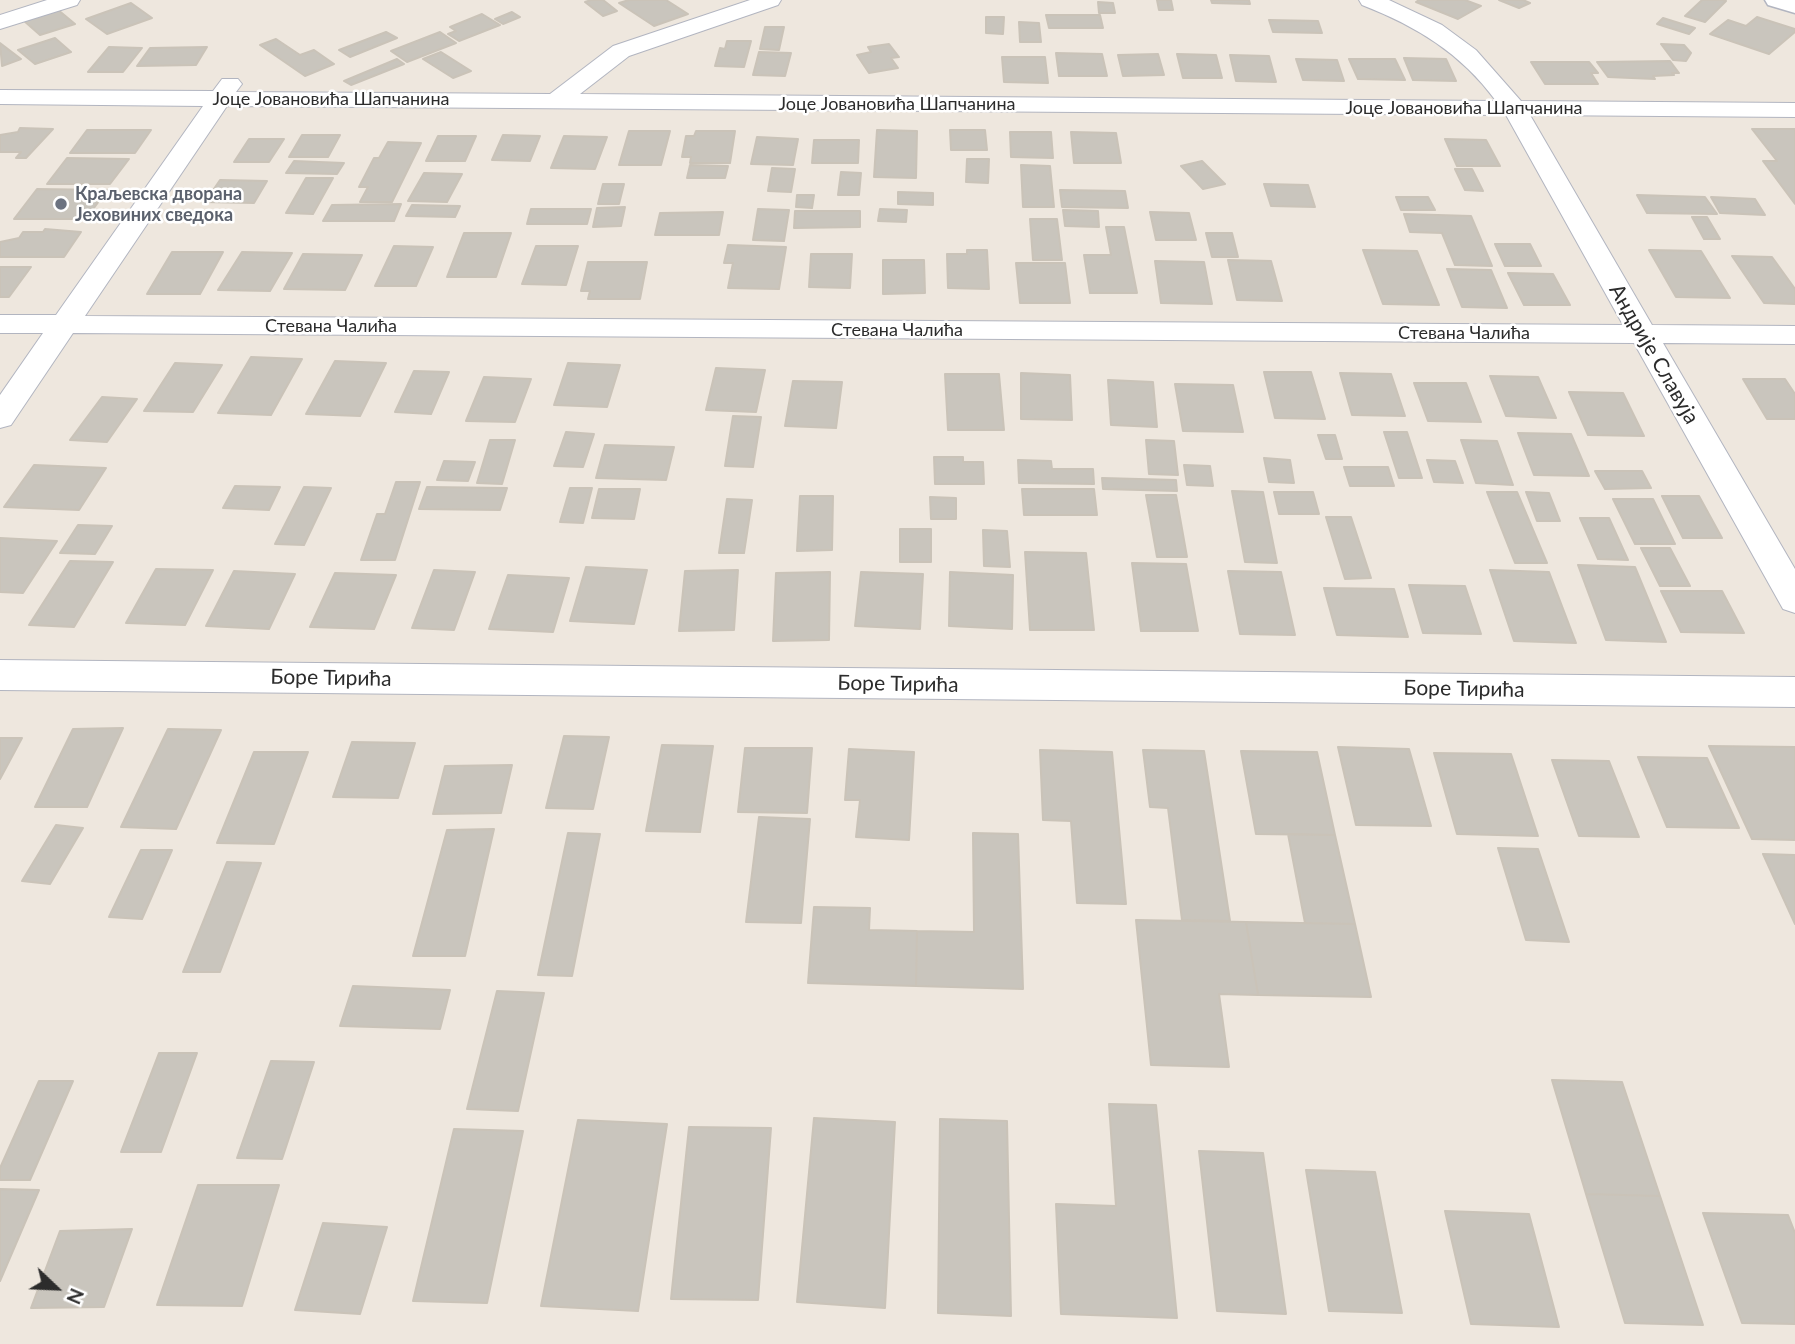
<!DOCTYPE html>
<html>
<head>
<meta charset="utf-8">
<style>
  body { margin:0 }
  #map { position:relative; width:1795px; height:1344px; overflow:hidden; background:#eee7de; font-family:Lato,sans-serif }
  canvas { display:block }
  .north { position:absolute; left:21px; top:1253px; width:70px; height:70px; -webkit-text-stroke:5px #fff; paint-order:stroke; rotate:113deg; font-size:19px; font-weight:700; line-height:28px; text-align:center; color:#2c2c2c }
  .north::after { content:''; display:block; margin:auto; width:24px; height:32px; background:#2c2c2c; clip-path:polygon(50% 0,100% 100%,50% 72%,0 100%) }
</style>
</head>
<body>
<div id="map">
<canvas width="1795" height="1344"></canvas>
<div class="north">N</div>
</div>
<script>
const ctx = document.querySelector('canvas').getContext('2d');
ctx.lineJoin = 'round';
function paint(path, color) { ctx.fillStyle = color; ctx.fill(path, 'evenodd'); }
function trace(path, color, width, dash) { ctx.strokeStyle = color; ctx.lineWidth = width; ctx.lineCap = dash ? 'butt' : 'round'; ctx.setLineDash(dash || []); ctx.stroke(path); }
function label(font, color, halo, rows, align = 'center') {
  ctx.font = font + ' Lato,sans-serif'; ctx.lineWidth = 5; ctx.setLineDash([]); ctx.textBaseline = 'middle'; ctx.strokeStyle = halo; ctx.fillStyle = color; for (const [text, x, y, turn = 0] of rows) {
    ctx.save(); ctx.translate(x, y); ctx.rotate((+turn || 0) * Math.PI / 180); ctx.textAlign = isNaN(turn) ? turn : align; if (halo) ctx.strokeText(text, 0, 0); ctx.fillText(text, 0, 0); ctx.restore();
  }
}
const building = new Path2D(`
  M591,0H603L617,11L603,16L585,2Z
  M629,0H666L688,14L654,26L619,3Z
  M1157,0H1171L1173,10H1159Z
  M1211,0H1249L1250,4L1212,3Z
  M1419,0H1465L1481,6L1458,19L1416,2Z
  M1499,0H1523L1530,3L1519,8Z
  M1702,0H1723L1726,1L1705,22L1685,16Z
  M1098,2L1113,3L1115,13H1099Z
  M131,3L152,18L107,34L86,19Z
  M57,9L75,24L40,35L23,20Z
  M512,12L520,17L503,24L495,19Z
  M482,14L500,25L459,41L448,34L456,31L450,27Z
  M1046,15H1100L1103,28H1049Z
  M986,17H1004L1003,34L986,33Z
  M1757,17L1795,29V32L1769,54L1710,34L1728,20L1746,26Z
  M1663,18L1695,28L1689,34L1657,24Z
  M1269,20L1318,21L1322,33L1273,32Z
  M1019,22L1039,23L1041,42H1020Z
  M765,27H784L779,50L760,49Z
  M386,32L397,38L350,57L339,50Z
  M440,32L456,43L407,62L391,51Z
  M55,38L71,52L35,64L18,50Z
  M276,39L300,55L314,50L334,64L305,76L260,45Z
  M727,41H751L744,67L715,66L720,48L725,49Z
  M0,43L21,59L2,66Z
  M889,44L899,57L891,58L898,68L869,73L857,55L871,52L868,47Z
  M1661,44L1684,45L1691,53L1686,61L1673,60Z
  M109,47L142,48L123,72H88Z
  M207,47L196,65L137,66L150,48Z
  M441,52L471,71L453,78L423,59Z
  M759,52L791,53L785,76L753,75Z
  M1056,53L1102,54L1107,76H1059Z
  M1158,54L1164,75L1123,76L1118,55Z
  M1177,54L1216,55L1222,78H1183Z
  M1230,55L1269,56L1276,82L1236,81Z
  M1002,57H1045L1048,83L1004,82Z
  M1404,58L1446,59L1456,81L1413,80Z
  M397,59L404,64L351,85L344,81Z
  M1296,59L1337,60L1344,81L1303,80Z
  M1349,59H1395L1405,80L1358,79Z
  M1670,61L1679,73H1672L1674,75L1653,76L1655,79L1608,77L1597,62Z
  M1531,62H1589L1598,73H1591L1598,84H1545Z
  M20,128L53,129L26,158H16L21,152H0V135L18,132Z
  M1752,129H1795V204L1763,161H1777Z
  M87,130H151L135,153H70Z
  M877,130L917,131L916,178L874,177Z
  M950,130H985L987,150H951Z
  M629,131H670L661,165H619Z
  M696,131H735L730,163H690L691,157H682L686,136H694Z
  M1010,132H1051L1053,158L1011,157Z
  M1071,132L1116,133L1121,163H1074Z
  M302,135H340L328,157H289Z
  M503,135L540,136L530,161L492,160Z
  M438,136H476L465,161H426Z
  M564,136L607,137L595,169L551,168Z
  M757,137L798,139L793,165L751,164Z
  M249,139H284L269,162H234Z
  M1445,139L1486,140L1500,166H1457Z
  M814,140H859L858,163H812Z
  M388,142L421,143L392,202H360L368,187H359L374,158H379Z
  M67,158L129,159L110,184H47Z
  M967,159H989L988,183L966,182Z
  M294,161L344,163L337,174L286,173Z
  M1202,161L1225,184L1203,189L1181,166Z
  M690,165L728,166L725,178H687Z
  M1021,165L1050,166L1054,207H1023Z
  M772,168L795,169L791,192L768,191Z
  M1455,169H1472L1483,191L1465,190Z
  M841,172L861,173L859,195H838Z
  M424,173L462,174L447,202L408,201Z
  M306,178H333L313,214L286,213Z
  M220,180L267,181L254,203L205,202Z
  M603,184H624L619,204H598Z
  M1264,184L1308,185L1315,207L1271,206Z
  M37,189L107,190L86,219H14Z
  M1060,190L1125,191L1128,208L1062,207Z
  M898,192L933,193V205L898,204Z
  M797,195H814L812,208L796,207Z
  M1637,195L1705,197L1717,214L1647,213Z
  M1396,197H1428L1435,210H1401Z
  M1711,197L1755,199L1765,215L1720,213Z
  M401,204L394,221H323L332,205Z
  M412,205L460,206L455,217L406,216Z
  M625,207L621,226L593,227L597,208Z
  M531,209H591L587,224H527Z
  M758,209L789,210L784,241L753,240Z
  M880,209L907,210L906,222L878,221Z
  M1063,210L1098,211L1099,227L1065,226Z
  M795,211H860V227L794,228Z
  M723,212L719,235H655L660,213Z
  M1150,212L1189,213L1196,240H1156Z
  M1404,214L1471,216L1492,266L1455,265L1442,233L1410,232Z
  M1692,217H1707L1720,239H1704Z
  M1030,219H1057L1062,260H1033Z
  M1106,227H1124L1137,293H1090L1084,255H1111Z
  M45,229L81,232L64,257H0V242L19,238L23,232H43Z
  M464,233H511L496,277H447Z
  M1206,233H1232L1238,257H1212Z
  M1495,244H1530L1541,266H1505Z
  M728,245L786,247L779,289L728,288L733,263H724Z
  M394,246L433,247L416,286H375Z
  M536,246H578L566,285L522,284Z
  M967,250H987L989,289L948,288L947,254H967Z
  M1363,250L1417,251L1439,305L1383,304Z
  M1649,250L1701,251L1730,298L1676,297Z
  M172,252H223L200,294H147Z
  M242,252L292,253L270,291L218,290Z
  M303,254L362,255L345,290L284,289Z
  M811,254H852L850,288L809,287Z
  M1732,256L1772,257L1795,289V304L1764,303Z
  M883,260H924L925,293L883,294Z
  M1228,260L1271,261L1282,301L1237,300Z
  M1155,261L1204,262L1212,304L1161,303Z
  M588,262H647L640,299H588L590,291H581Z
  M1016,263H1065L1070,303H1020Z
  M0,267H31L9,297H0Z
  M1447,269L1491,270L1507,308L1462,307Z
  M1508,273L1553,274L1570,305H1524Z
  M251,357L302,359L271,415L218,413Z
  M335,361L386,363L360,416L306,414Z
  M175,363L222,365L193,412L144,411Z
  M568,363L620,365L607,407L554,405Z
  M716,368L765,370L756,412L706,410Z
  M414,371L449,372L431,414L395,412Z
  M1264,372H1311L1325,419L1275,418Z
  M1021,373L1070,375L1072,420L1021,419Z
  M1340,373L1391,374L1405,416L1352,415Z
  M945,374H999L1004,430H948Z
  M1490,376L1538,377L1556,418L1506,416Z
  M484,377L531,379L515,422L466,421Z
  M1743,379H1785L1795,394V419H1767Z
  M1108,380L1153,382L1157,427L1111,425Z
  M793,381L842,382L836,428L785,426Z
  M1414,383H1466L1481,422L1428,421Z
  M1175,384L1233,385L1243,432L1183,431Z
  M1569,392L1623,393L1644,436L1588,435Z
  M102,397L137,399L107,442L70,440Z
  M733,416L761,417L753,467L725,466Z
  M566,432L594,434L583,467L554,466Z
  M1384,432H1407L1422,478H1399Z
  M1518,433L1571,434L1589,476L1534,475Z
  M1318,435H1335L1342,459H1326Z
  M490,440H515L502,484L477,483Z
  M1146,440L1174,441L1178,475L1149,474Z
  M1461,440L1497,441L1513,485L1476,483Z
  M605,445L674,447L666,480L596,478Z
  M934,457H963V462H983L984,484H935Z
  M1264,458L1290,460L1294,483L1269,482Z
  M1018,460L1051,461L1052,469H1093L1094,484L1019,483Z
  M1427,460L1455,461L1463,483L1434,482Z
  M444,461L475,462L468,481L437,480Z
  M34,465L106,468L79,510L4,507Z
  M1184,465L1210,466L1213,486L1187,485Z
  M1344,467H1388L1394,486H1350Z
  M1595,471H1642L1651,488L1605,489Z
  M1102,478L1176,480L1177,491L1103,489Z
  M396,482H420L395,560H361L377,514H385Z
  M235,486L280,487L269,510L223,508Z
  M304,487L331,488L304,545L275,544Z
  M427,487L507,488L500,510L419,509Z
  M570,488H592L583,523L560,522Z
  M599,489H640L634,519L592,518Z
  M1022,489H1094L1097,515H1024Z
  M1232,491L1263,492L1277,563L1245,562Z
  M1274,492H1313L1319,514H1279Z
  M1487,492H1517L1547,563H1515Z
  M1526,492L1549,493L1560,521H1537Z
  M1146,495H1176L1187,557H1157Z
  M800,496H833L832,550L797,551Z
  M1662,496H1699L1722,538H1683Z
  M930,497L956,498V519H931Z
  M727,499L752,500L744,553H719Z
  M1613,499H1653L1675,544H1635Z
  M1326,517H1351L1371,578L1345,579Z
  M1580,518H1609L1628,560L1598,559Z
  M78,525L112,526L95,554L60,553Z
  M900,529H931V562H900Z
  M983,530L1007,531L1010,567L984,566Z
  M0,538L57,541L23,593L0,592Z
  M1641,548H1670L1690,586H1660Z
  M1025,552L1086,553L1094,630H1030Z
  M70,561L113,562L74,627L29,625Z
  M1132,563L1186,564L1198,631H1141Z
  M1578,565L1635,567L1666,642L1606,640Z
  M586,567L647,570L634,624L570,621Z
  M156,569L213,570L185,625L126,623Z
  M434,570L475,572L454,630L412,628Z
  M738,570L734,630L679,631L685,571Z
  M1490,570L1549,572L1576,643L1514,641Z
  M234,571L295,574L269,629L206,626Z
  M1228,571L1281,572L1295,635L1240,634Z
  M830,572L829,640L773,641L776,573Z
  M861,572L923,574L920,629L855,626Z
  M950,572L1013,575L1012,629L949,626Z
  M335,573L396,575L374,629L310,627Z
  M508,575L569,578L553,632L489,629Z
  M1409,585L1465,586L1481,634L1423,633Z
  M1324,588L1394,589L1408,637L1337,635Z
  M1661,591H1722L1744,633L1681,632Z
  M123,728L87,807H35L73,729Z
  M168,729L221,730L176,829L121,827Z
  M564,736L609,737L593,809L546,808Z
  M0,738H22L0,779Z
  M352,742L415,743L398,798L333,797Z
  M662,745L713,746L700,832L646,831Z
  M1709,746L1795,747V840L1752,839Z
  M1338,747L1409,749L1431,826L1356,825Z
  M745,748H812L807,813L738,812Z
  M849,749L914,752L909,840L856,837L860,800H845Z
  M1040,750L1112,752L1126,904L1077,903L1071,821L1043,820Z
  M1143,750L1204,751L1230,921L1182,920L1168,808L1150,807Z
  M1241,751L1317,752L1335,835L1256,834Z
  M254,752H308L274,844L217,843Z
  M1434,753L1511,754L1538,836L1457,834Z
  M1638,757L1707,758L1739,828L1667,827Z
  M1552,760L1609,761L1639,837L1579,836Z
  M512,765L501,813L433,814L445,766Z
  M759,817L810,819L801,923L746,922Z
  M56,825L83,828L50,884L22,881Z
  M494,829L465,956H413L447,830Z
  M568,833L600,834L572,976L538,975Z
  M973,833L1018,834L1023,989L916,986L917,931L974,932Z
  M1288,834L1335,835L1355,924L1305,923Z
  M1498,848L1538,849L1569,942L1526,940Z
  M141,850H172L142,919L109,917Z
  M1763,854L1795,855V924Z
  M227,862L261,863L220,972H183Z
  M814,907L870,908L869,930L917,931L916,986L808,983Z
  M1136,920L1246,922L1258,995L1219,994L1229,1067L1151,1065Z
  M1246,922L1355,924L1371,997L1258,995Z
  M353,986L450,990L440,1029L340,1026Z
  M497,991L544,993L518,1111L467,1109Z
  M159,1053H197L161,1152H121Z
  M271,1061L314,1062L282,1159L237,1158Z
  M1552,1080L1622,1082L1660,1196L1586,1194Z
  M39,1081H73L30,1180H0V1168Z
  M1109,1104L1156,1105L1177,1318L1061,1314L1056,1204L1116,1206Z
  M814,1118L895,1122L885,1308L797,1302Z
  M940,1119L1007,1121L1011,1316L938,1313Z
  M578,1120L667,1124L638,1311L541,1306Z
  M689,1127L771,1128L758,1300L671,1299Z
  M454,1129L523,1131L487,1303L413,1301Z
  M1199,1151L1263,1153L1286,1314L1217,1311Z
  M1306,1170L1375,1172L1402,1313L1329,1311Z
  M198,1185H279L242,1306L157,1305Z
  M0,1189L39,1190L0,1281Z
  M1586,1194L1660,1196L1703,1325L1625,1323Z
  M1445,1211L1529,1214L1559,1327L1471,1324Z
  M1703,1213L1788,1215L1795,1233V1324L1742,1323Z
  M323,1223L387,1227L360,1314L295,1310Z
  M132,1229L104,1307L31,1308L60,1231Z`);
const minor = new Path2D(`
  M47,0H80L77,5L0,29V15Z
  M750,0H781L778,5L629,56L580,94L1496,101C1461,53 1416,26 1362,5L1359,0H1389L1442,25L1476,50L1521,101L1795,103V117L1530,115L1652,325L1795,326V344L1663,343L1795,569V613L1783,609L1634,343L73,333L11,425L0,428V395L43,333H0V315H56L203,106L0,104V90L213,91L222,79H238L242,84L236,92L550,94L613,46ZM227,106L1506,115L1623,325L85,316Z
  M0,660L1795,677V707L0,690Z`);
const tertiary = new Path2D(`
  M1765,0H1795V13L1768,5Z`);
const markers = [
  [61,204,7,"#6b7280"]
];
const farStreetnames = [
  ["Јоце Јовановића Шапчанина",331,99],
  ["Јоце Јовановића Шапчанина",897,104],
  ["Јоце Јовановића Шапчанина",1464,108],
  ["Стевана Чалића",331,326],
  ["Стевана Чалића",897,330],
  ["Стевана Чалића",1464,333]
];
const farWorshipnames = [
  ["Краљевска дворана",75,194],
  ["Јеховиних сведока",75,215]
];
const streetNames = [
  ["Андрије Славуја",1654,354,60],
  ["Боре Тирића",331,678,1],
  ["Боре Тирића",898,684,1],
  ["Боре Тирића",1464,689,1]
];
paint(building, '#c9c5bd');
trace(building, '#cac3b8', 2);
trace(minor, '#b2b5c0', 2);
trace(tertiary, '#b2b5c0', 3);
paint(minor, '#fff');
paint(tertiary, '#fff');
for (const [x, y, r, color] of markers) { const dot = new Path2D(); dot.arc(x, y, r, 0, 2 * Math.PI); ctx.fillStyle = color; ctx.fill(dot); trace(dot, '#fff', 2.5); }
label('18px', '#2c2c2c', '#fff', farStreetnames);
label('bold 18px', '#5b616d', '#fff', farWorshipnames, 'left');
label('21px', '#2c2c2c', '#fff', streetNames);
</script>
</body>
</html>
